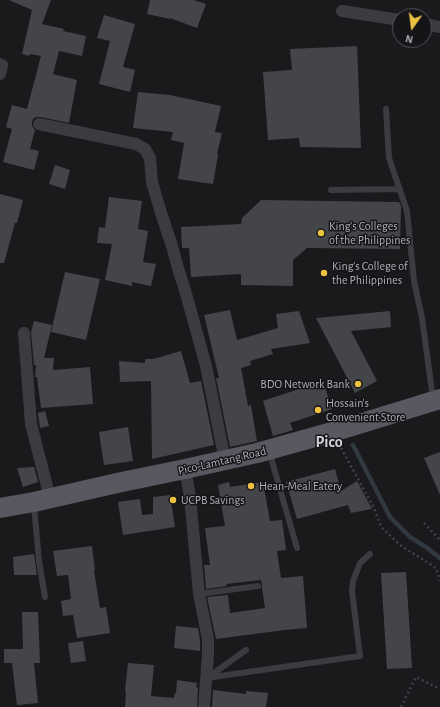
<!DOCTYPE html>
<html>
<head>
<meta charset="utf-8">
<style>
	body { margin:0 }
	#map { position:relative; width:440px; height:707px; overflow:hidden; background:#1a1a1c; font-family:"Alegreya Sans",sans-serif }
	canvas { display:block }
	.north { position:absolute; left:392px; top:8px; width:40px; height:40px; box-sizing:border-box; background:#151517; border:1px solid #525359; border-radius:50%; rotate:194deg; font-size:11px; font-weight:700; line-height:16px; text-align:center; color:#adb0bb }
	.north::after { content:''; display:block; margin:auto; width:14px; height:18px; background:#edc241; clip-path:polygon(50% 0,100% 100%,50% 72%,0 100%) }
</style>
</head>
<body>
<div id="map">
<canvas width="440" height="707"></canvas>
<div class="north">N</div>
</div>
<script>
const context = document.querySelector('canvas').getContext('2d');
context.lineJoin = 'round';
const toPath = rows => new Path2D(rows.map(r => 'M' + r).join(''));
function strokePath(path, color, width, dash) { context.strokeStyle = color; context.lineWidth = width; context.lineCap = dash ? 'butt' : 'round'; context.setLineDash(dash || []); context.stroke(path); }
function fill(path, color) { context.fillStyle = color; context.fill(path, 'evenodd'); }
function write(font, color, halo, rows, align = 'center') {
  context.font = font + ' "Alegreya Sans",sans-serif'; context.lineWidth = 3; context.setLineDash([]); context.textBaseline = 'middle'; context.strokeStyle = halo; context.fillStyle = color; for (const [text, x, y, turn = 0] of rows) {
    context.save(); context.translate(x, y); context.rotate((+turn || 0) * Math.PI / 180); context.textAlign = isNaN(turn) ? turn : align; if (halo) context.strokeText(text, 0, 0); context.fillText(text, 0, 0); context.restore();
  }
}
strokePath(toPath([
	[353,445,390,517,410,537,426,547,440,558]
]), '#303840', 4.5);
fill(toPath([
	[9,0,51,0,42,24,64,29,63,31,86,36,82,56,59,51,53,74,77,80,69,123,41,117,36,117,33,119,32,122,32,126,35,130,30,149,39,151,34,170,3,162,12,129,6,127,12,105,27,109,41,56,30,54,29,56,22,54,32,10],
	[150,0,194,0,206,4,197,28,170,18,170,19,147,14],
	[104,15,135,24,123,67,135,70,130,92,99,84,110,41,97,38],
	[357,46,361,148,300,147,299,138,268,140,263,72,292,70,290,49],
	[138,92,170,95,221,106,215,132,222,133,217,154,218,155,213,184,178,179,184,143,171,140,173,132,133,128],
	[55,165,70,170,65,189,49,184],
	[0,194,23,200,17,223,15,223,4,263,0,263],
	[109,197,142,201,138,229,148,231,143,262,156,264,151,286,132,282,132,286,105,280,112,244,97,243,99,227,105,228],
	[261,200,399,202,401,206,400,249,307,248,293,260,293,286,241,285,241,274,191,277,189,248,182,248,181,227,241,224,242,218],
	[65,272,100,279,86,340,51,332],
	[230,310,237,340,278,328,276,314,299,311,310,343,271,349,273,354,250,361,251,365,241,368,248,406,251,405,257,441,230,447,216,378,219,378,204,315],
	[390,311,391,327,351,331,377,381,355,393,316,318],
	[34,321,52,325,44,358,54,358,53,370,90,367,93,404,41,408,37,377,35,377,36,365,34,365,31,332],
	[181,351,190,383,201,381,214,445,152,459,151,381,120,382,119,361,145,363,145,359,153,359],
	[323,381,332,409,290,423,293,430,273,436,263,401],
	[45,411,49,426,40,428,38,413],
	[128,427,133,461,104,465,99,432],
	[440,452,440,495,424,458],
	[34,467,38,482,23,487,17,468],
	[335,469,341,491,357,481,372,509,351,513,348,505,297,519,286,482],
	[229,482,230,487,263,482,270,521,282,520,286,550,277,551,281,578,303,576,307,628,285,630,216,639,207,597,228,595,230,613,265,608,262,588,262,585,261,580,226,584,227,586,206,589,204,565,210,565,205,528,225,526,218,485],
	[170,495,175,527,123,535,118,502,140,499,142,515,153,514,153,497],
	[92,546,95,571,94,571,100,608,106,607,110,633,77,638,73,615,63,616,61,601,71,599,68,575,57,576,53,551],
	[34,554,37,575,14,575,13,557],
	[406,572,412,668,387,669,381,573],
	[22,612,38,612,40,663,34,663,38,703,17,705,12,663,4,663,4,649,23,649],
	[176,626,198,628,200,640,200,651,174,648],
	[83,641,86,661,71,663,68,643],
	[128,663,154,665,151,696,174,698,175,693,176,693,177,680,197,683,196,687,198,688,197,707,125,707,126,692,125,691],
	[213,690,246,694,246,691,268,693,266,707,212,707]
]), '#444549');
strokePath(toPath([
	[341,448,374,508,381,527,400,545,436,568,440,581],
	[424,523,440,540],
	[401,707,416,677,440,689]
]), '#414248', 2.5, [2, 3]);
strokePath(toPath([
	[386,109,389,158,407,211,414,281,422,318,433,399],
	[331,190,400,189],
	[269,451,297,548],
	[34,506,39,561,45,597],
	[199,594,258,586],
	[206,678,360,656,352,591,353,581,360,563,370,554],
	[207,678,246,650]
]), '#3b3c41', 6);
strokePath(toPath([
	[342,11,400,20],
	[424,24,440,27],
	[0,64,2,65,0,74],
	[39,124,136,144,145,149,150,158,152,182,161,213,172,246,178,268,185,290,206,366,225,461],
	[24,333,31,424,50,498],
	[185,469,190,497,199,594,208,639,208,655,204,707]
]), '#3b3c41', 12);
strokePath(toPath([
	[0,508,34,502,117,483,185,469,257,453,336,431,440,399]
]), '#575860', 20);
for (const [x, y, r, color] of [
	[321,233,4,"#edc241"],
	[324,273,4,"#edc241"],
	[358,384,4,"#edc241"],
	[318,410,4,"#edc241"],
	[251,486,4,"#edc241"],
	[173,500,4,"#edc241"]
]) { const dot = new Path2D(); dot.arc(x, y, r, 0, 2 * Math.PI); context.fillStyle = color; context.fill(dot); strokePath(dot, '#151517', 1.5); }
write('12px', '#adb0bb', '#151517', [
	["King's Colleges",329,226],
	["of the Philippines",329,240],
	["King's College of",332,266],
	["the Philippines",332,280],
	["BDO Network Bank",350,384,"right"],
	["Hossain's",326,403],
	["Convenient Store",326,417],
	["Hean-Meal Eatery",259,486],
	["UCPB Savings",181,500]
], 'left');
write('12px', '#adb0bb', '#151517', [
	["Pico-Lamtang Road",222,461,-13]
]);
write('bold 16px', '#ced0d7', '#151517', [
	["Pico",329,442]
]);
</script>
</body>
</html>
